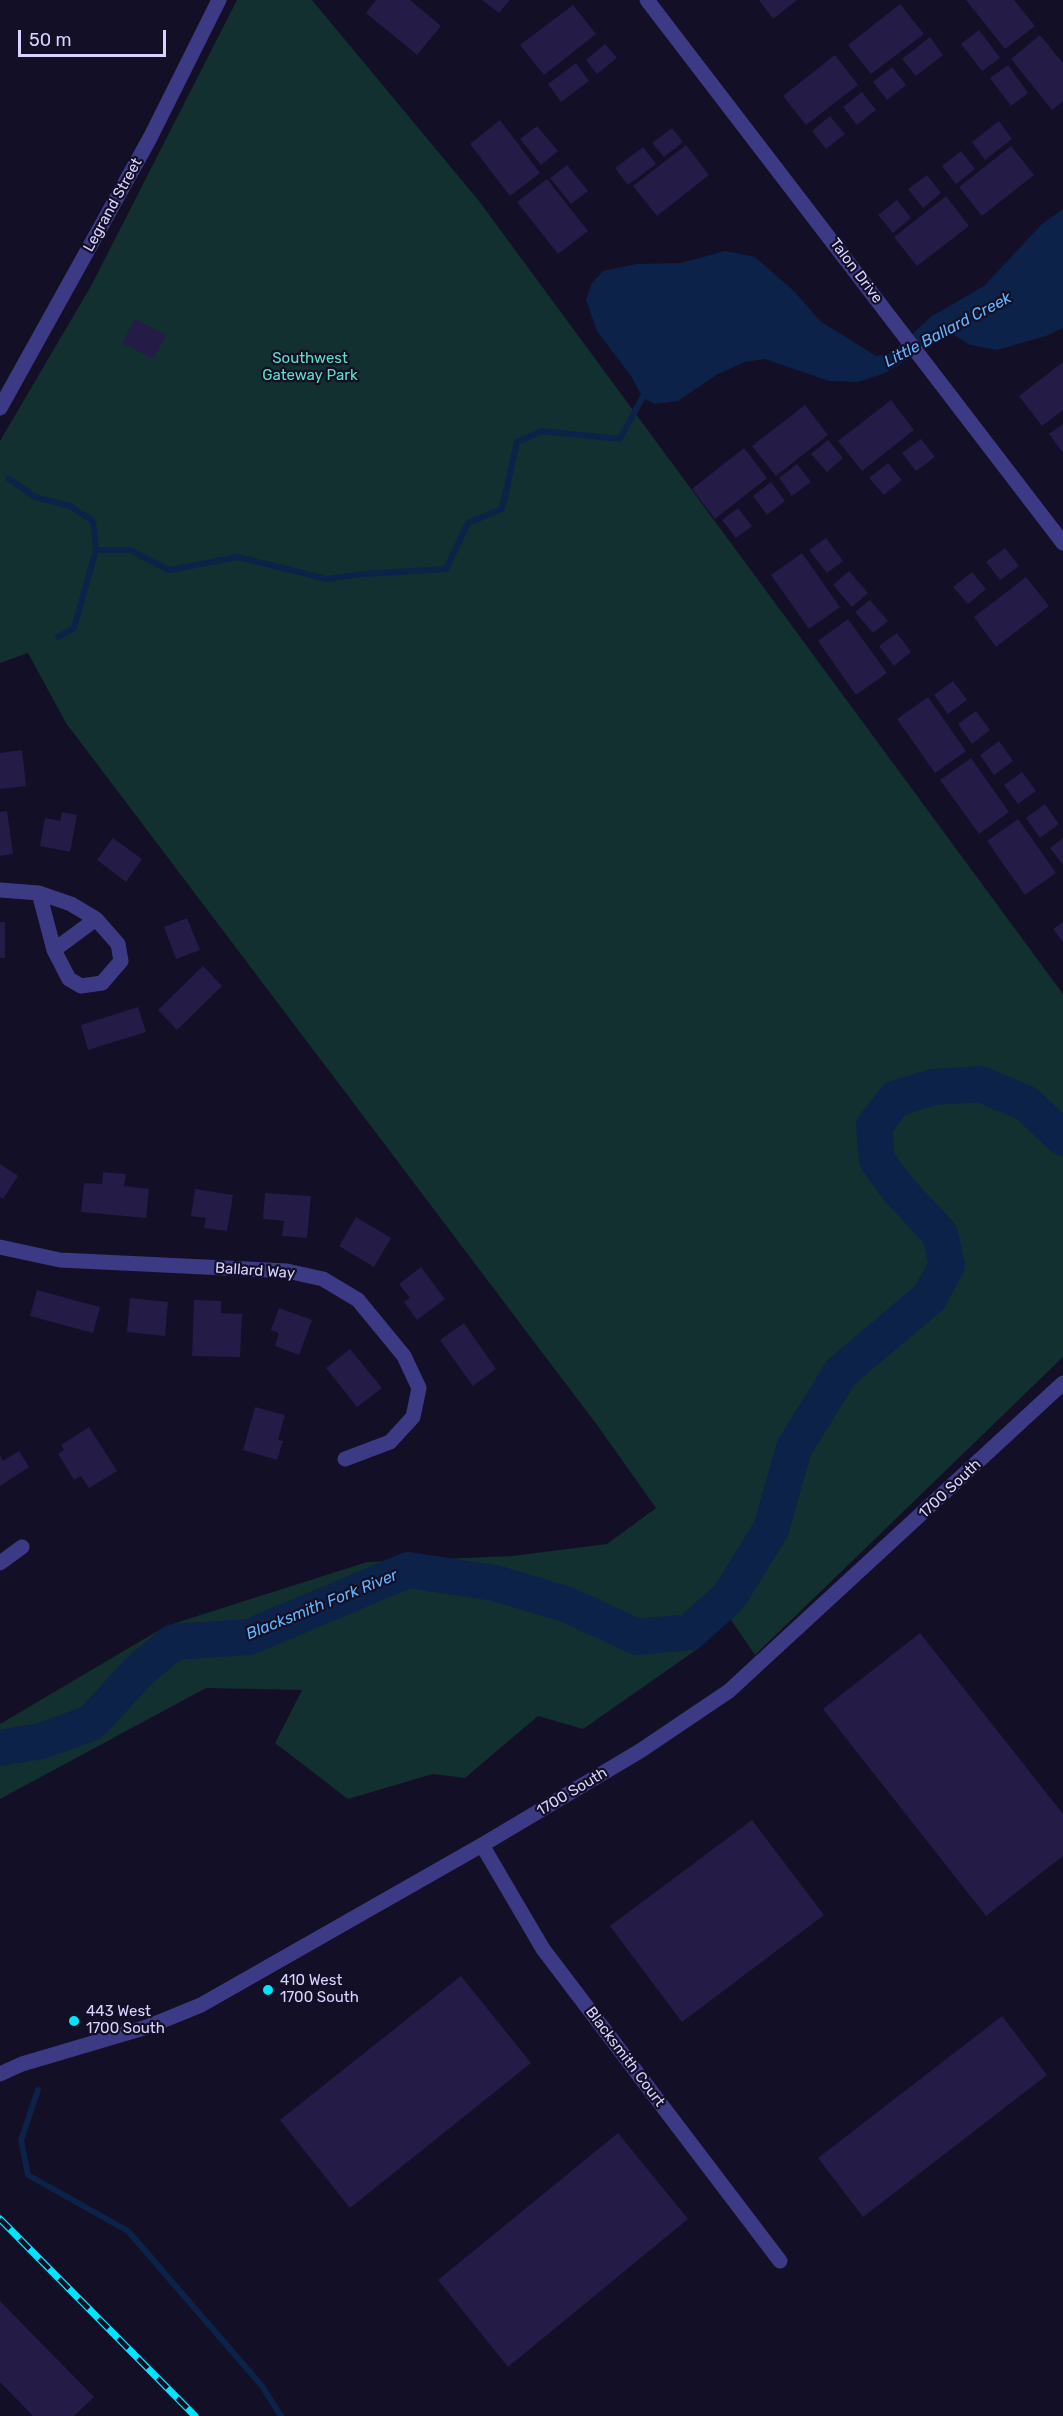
<!DOCTYPE html>
<html>
<head>
<meta charset="utf-8">
<style>
	body { margin:0 }
	#map { position:relative; width:1063px; height:2416px; overflow:hidden; background:#130f26; font-family:Rubik,sans-serif }
	canvas { display:block }
	.scale { position:absolute; left:18px; top:30px; width:148px; height:27px; box-sizing:border-box; border:3px solid #d9d4ff; border-top:0; padding-left:8px; font-size:18px; line-height:21px; white-space:nowrap; color:#d9d4ff; -webkit-text-stroke:4px #130f26; paint-order:stroke }
</style>
</head>
<body>
<div id="map">
<canvas width="1063" height="2416"></canvas>
<div class="scale">50 m</div>
</div>
<script>
const context = document.querySelector('canvas').getContext('2d');
context.lineJoin = 'round';
function fill(path, color) { context.fillStyle = color; context.fill(path, 'evenodd'); }
const toPath = rows => new Path2D(rows.map(r => 'M' + r).join(''));
function strokePath(path, color, width, dash) { context.strokeStyle = color; context.lineWidth = width; context.lineCap = dash ? 'butt' : 'round'; context.setLineDash(dash || []); context.stroke(path); }
function write(font, color, halo, rows, align = 'center') {
  context.font = font + ' Rubik,sans-serif'; context.lineWidth = 4.5; context.setLineDash([]); context.textBaseline = 'middle'; context.strokeStyle = halo; context.fillStyle = color; for (const [text, x, y, turn = 0] of rows) {
    context.save(); context.translate(x, y); context.rotate((+turn || 0) * Math.PI / 180); context.textAlign = isNaN(turn) ? turn : align; if (halo) context.strokeText(text, 0, 0); context.fillText(text, 0, 0); context.restore();
  }
}
fill(toPath([
	[237,0,312,0,479,201,1063,994,1063,1357,755,1655,716,1598,699,1648,583,1729,538,1716,465,1778,433,1774,348,1799,275,1743,302,1690,206,1688,0,1799,0,1724,166,1626,367,1562,512,1556,607,1544,656,1508,597,1425,66,723,28,653,0,663,0,441,91,286]
]), '#12302f');
fill(toPath([
	[1063,209,1063,328,1046,336,997,350,970,345,954,335,948,335,885,373,858,382,829,381,765,359,745,362,718,374,678,401,655,404,643,398,631,376,597,331,586,300,592,283,603,271,636,264,681,263,725,251,755,257,795,292,820,321,876,356,891,353,932,316,984,286,1042,224]
]), '#0c2248');
strokePath(toPath([
	[9,479,35,497,70,506,93,521,96,550,130,550,169,570,238,557,327,579,363,574,446,569,468,523,502,509,517,442,542,431,620,439,646,391],
	[58,637,74,628,96,550],
	[38,2090,21,2140,28,2175,128,2231,262,2386,281,2416]
]), '#0c2248', 6);
strokePath(toPath([
	[0,1748,41,1741,91,1723,141,1669,174,1642,249,1637,408,1570,495,1583,568,1605,637,1637,690,1632,729,1597,771,1529,794,1448,841,1372,929,1298,947,1265,940,1234,898,1189,877,1160,874,1126,895,1099,933,1087,981,1084,1027,1104,1063,1138]
]), '#0c2248', 36);
fill(toPath([
	[376,0,410,0,441,26,417,55,366,13],
	[482,0,510,0,499,13],
	[759,0,797,0,773,19],
	[966,0,1014,0,1035,26,1005,49],
	[900,4,924,34,871,74,848,45],
	[573,5,596,34,544,75,520,45],
	[979,30,1000,58,982,71,961,44],
	[1040,35,1063,63,1063,101,1052,110,1011,59],
	[930,37,943,55,916,76,902,59],
	[605,44,617,58,597,74,586,60],
	[835,55,858,85,806,125,783,96],
	[576,63,589,81,561,102,548,84],
	[1008,65,1028,93,1011,106,990,78],
	[892,67,906,85,887,100,873,82],
	[862,92,876,110,857,125,843,107],
	[830,116,845,134,826,149,812,131],
	[500,120,540,173,510,196,470,144],
	[999,121,1012,139,985,160,972,142],
	[537,126,558,151,541,165,520,139],
	[672,128,683,142,664,157,652,143],
	[686,145,709,175,657,216,633,186],
	[1011,146,1034,175,982,216,959,187],
	[643,147,656,164,628,185,615,168],
	[961,151,975,169,956,184,942,166],
	[567,165,588,191,571,204,550,178],
	[927,175,941,193,923,208,908,189],
	[547,179,588,231,558,254,517,202],
	[946,196,969,226,917,266,894,237],
	[897,200,911,218,893,233,878,215],
	[135,319,166,335,153,359,122,343],
	[1063,362,1063,410,1042,426,1019,396],
	[891,400,914,430,862,471,838,441],
	[805,405,828,435,776,476,752,446],
	[1063,424,1063,453,1049,434],
	[921,439,935,457,916,471,902,453],
	[828,440,843,458,827,472,811,454],
	[744,448,767,478,715,519,692,489],
	[888,463,902,480,884,495,869,478],
	[797,464,811,482,792,496,779,478],
	[771,482,785,501,767,515,753,496],
	[738,508,752,526,736,538,722,520],
	[826,538,843,561,827,573,809,550],
	[1005,548,1019,566,1000,580,986,562],
	[802,553,840,607,809,629,771,575],
	[849,571,868,593,852,607,833,585],
	[972,572,986,589,968,604,953,587],
	[1026,577,1049,606,996,647,974,617],
	[870,600,888,621,873,633,855,612],
	[848,619,887,673,856,695,818,641],
	[897,633,911,652,894,666,879,646],
	[953,681,967,700,948,714,934,695],
	[928,697,966,751,935,773,897,719],
	[976,711,990,730,972,744,958,724],
	[999,741,1013,761,994,775,980,755],
	[22,750,26,786,0,789,0,753],
	[971,758,1009,812,979,834,940,780],
	[1022,772,1036,791,1018,804,1004,785],
	[1045,804,1059,824,1040,838,1026,818],
	[7,811,13,854,0,856,0,812],
	[62,812,77,815,70,852,40,846,45,818,60,821],
	[1018,819,1056,873,1025,895,987,841],
	[113,838,142,859,126,882,97,860],
	[1063,838,1063,865,1050,848],
	[187,918,200,950,176,959,164,927],
	[0,922,5,922,5,958,0,958],
	[1063,922,1063,942,1053,929],
	[203,966,222,986,177,1030,158,1010],
	[138,1007,146,1032,88,1050,81,1025],
	[0,1164,18,1176,3,1199,0,1197],
	[103,1172,126,1174,124,1186,149,1189,146,1218,81,1212,84,1183,102,1184],
	[195,1189,233,1195,227,1231,204,1228,206,1218,191,1216],
	[265,1193,311,1196,307,1238,282,1236,284,1221,263,1219],
	[356,1217,391,1238,374,1267,339,1246],
	[421,1267,445,1299,417,1320,404,1302,410,1298,399,1284],
	[37,1290,100,1307,93,1333,30,1316],
	[130,1298,168,1302,165,1336,127,1332],
	[194,1300,221,1301,221,1313,242,1314,240,1357,192,1356],
	[279,1308,312,1320,299,1355,275,1346,279,1333,271,1330],
	[464,1323,496,1369,473,1386,440,1340],
	[350,1349,382,1388,357,1407,326,1368],
	[255,1407,285,1415,278,1440,283,1441,277,1460,243,1450],
	[89,1427,117,1471,89,1488,81,1476,74,1480,58,1454,64,1450,61,1445],
	[19,1451,29,1467,0,1486,0,1455,3,1461],
	[920,1633,1063,1814,1063,1856,986,1916,823,1709],
	[752,1820,824,1915,682,2022,610,1926],
	[461,1976,531,2063,350,2208,280,2120],
	[1002,2016,1047,2075,863,2217,818,2158],
	[618,2133,688,2219,508,2367,438,2280],
	[0,2301,94,2397,74,2416,33,2416,0,2382]
]), '#241b47');
strokePath(toPath([
	[647,0,1063,543],
	[0,408,150,138,219,0],
	[0,890,39,893,71,904,96,919,118,944,121,961,102,983,81,986,69,979,54,950,39,893],
	[54,950,96,919],
	[0,1247,60,1260,287,1271,323,1279,358,1300,404,1356,419,1388,413,1417,390,1442,345,1459],
	[0,1563,22,1547],
	[482,1845,543,1949,780,2261],
	[0,2074,22,2064,147,2027,201,2005,482,1845,640,1751,729,1691,1063,1383]
]), '#3d3a85', 15);
const rail = toPath([
	[0,2219,195,2416]
]);
strokePath(rail, '#00e5ff', 7);
strokePath(rail, '#130f26', 4.5, [14]);
for (const [x, y, r, color] of [
	[268,1990,6,"#00e5ff"],
	[74,2021,6,"#00e5ff"]
]) { const dot = new Path2D(); dot.arc(x, y, r, 0, 2 * Math.PI); context.fillStyle = color; context.fill(dot); strokePath(dot, '#130f26', 2); }
write('15px', '#d9d4ff', '#130f26', [
	["Legrand Street",113,205,-61],
	["Talon Drive",856,271,53],
	["Ballard Way",255,1271,4],
	["1700 South",950,1489,-43],
	["1700 South",572,1792,-31],
	["Blacksmith Court",625,2057,53]
]);
write('15px', '#5fe0c0', '#130f26', [
	["Southwest",310,359],
	["Gateway Park",310,376]
]);
write('15px', '#d9d4ff', '#130f26', [
	["410 West",280,1981],
	["1700 South",280,1998],
	["443 West",86,2012],
	["1700 South",86,2029]
], 'left');
write('italic 16px', '#62b6ff', '#130f26', [
	["Little Ballard Creek",948,330,-28],
	["Blacksmith Fork River",322,1605,-22]
]);
</script>
</body>
</html>
